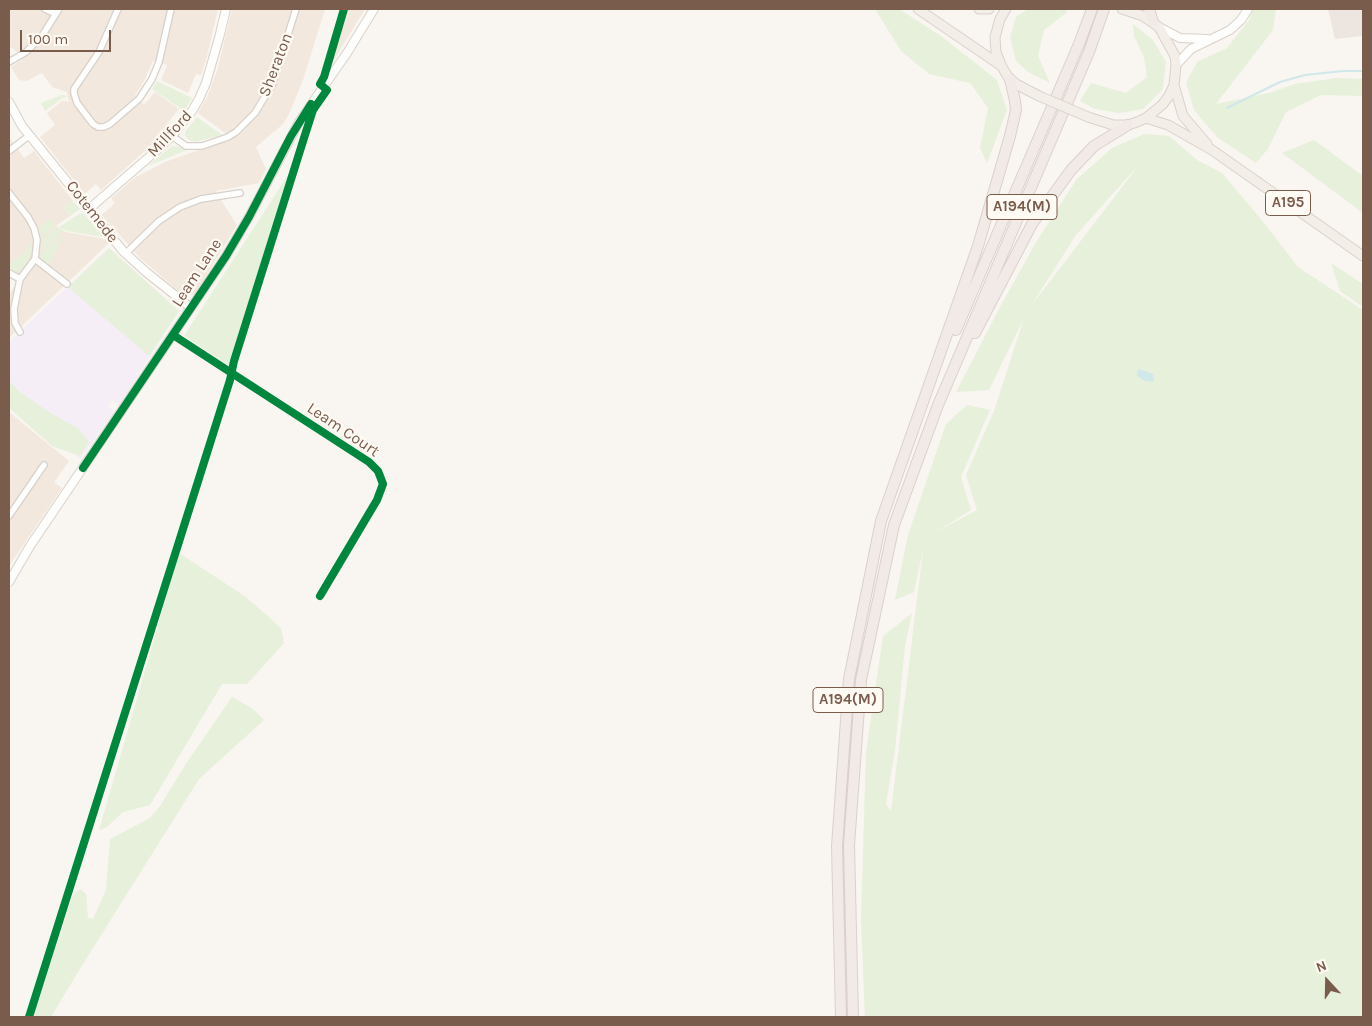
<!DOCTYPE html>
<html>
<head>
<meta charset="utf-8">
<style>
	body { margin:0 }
	#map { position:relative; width:1372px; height:1026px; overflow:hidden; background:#f9f5f0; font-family:Karla,sans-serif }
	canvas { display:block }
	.frame { position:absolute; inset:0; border:10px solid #7a5c4d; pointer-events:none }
	.north { position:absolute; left:1302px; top:956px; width:50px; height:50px; -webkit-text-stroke:4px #fffaf3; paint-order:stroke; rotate:339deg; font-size:14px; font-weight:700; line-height:20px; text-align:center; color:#7a5c4d }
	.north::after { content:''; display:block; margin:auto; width:18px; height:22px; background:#7a5c4d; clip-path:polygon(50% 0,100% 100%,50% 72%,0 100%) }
	.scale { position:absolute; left:20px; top:30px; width:91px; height:22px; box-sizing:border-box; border:2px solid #7a5c4d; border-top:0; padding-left:6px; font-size:15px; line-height:18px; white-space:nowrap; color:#7a5c4d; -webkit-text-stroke:4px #fffaf3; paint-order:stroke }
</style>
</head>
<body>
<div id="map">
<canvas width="1372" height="1026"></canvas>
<div class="frame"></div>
<div class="north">N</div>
<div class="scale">100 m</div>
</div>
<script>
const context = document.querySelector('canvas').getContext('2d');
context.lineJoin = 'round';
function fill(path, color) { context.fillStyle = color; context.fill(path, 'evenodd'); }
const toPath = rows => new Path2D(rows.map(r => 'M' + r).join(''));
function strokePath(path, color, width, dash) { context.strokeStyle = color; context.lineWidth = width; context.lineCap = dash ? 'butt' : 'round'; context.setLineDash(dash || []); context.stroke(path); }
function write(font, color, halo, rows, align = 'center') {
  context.font = font + ' Karla,sans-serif'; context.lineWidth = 4.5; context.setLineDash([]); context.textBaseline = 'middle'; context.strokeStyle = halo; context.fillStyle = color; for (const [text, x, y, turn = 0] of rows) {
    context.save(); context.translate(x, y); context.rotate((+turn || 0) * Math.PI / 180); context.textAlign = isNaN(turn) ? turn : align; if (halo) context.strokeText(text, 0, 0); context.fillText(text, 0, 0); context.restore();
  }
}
fill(toPath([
	[9,9,218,9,206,60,201,75,196,74,188,93,161,80,167,65,153,61,144,81,135,95,144,105,155,92,179,109,165,126,168,130,101,190,96,184,85,194,40,137,55,125,47,113,62,101,69,102,67,92,52,87,42,73,27,81,19,80,11,67,23,59,15,50,9,46],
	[232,9,325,9,303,80,289,114,283,124,256,147,266,169,259,183,215,191,237,225,194,295,183,295,140,258,102,215,115,203,111,198,136,177,165,162,230,139,225,133,198,113,207,97,218,68],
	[348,9,365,9,331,65,344,23],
	[9,137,24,158,34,151,73,201,64,208,70,216,56,226,66,232,105,239,109,243,9,338,9,295,16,283,9,275],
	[9,412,69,461,54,482,62,488,9,566]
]), '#f2e8de');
fill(toPath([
	[1328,9,1363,9,1363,36,1335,39]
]), '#ede5e0');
fill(toPath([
	[109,248,179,311,119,405,112,400,108,406,115,411,80,459,9,400,9,342]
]), '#f6eef6');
fill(toPath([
	[875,9,899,9,941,36,997,80,1007,110,987,163,980,148,988,108,970,83,929,74,901,51],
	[1028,9,1067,9,1066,13,1044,30,1038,56,1050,83,1028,72,1016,61,1010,37,1016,17],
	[1253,9,1276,9,1273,30,1216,104,1269,93,1295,84,1336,78,1363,79,1363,96,1321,95,1286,112,1268,149,1256,163,1218,138,1194,110,1186,83,1197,62,1227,48,1249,20],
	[1133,24,1153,40,1166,62,1163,89,1143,109,1119,113,1095,109,1080,101,1091,83,1126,93,1147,77,1144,57,1134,36],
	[157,81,192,98,184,111,152,89],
	[62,95,68,96,61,99,45,111,41,103],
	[197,117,222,135,195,142,189,140,185,136,185,132],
	[1144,134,1169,136,1197,160,1222,173,1261,219,1298,267,1363,310,1363,1017,865,1017,861,919,866,752,883,636,912,613,905,646,895,750,886,804,891,811,923,550,914,592,895,600,908,535,946,424,967,405,990,410,961,477,971,510,936,532,977,510,966,475,994,411,1024,318,989,390,956,392,1000,307,1035,244,1076,180,1112,148],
	[1135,169,1135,170,1031,306,1076,235],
	[1314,140,1363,176,1363,213,1282,153],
	[172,146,181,147,187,150,148,166],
	[288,175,230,366,184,336],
	[73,201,80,209,70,216,64,208],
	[79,214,84,214,103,237,67,231,59,227],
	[50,219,55,226,42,236,39,227],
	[56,228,63,231,42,250,43,238],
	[64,234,49,265,41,260,41,253],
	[32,239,32,251,27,262,21,270,16,272,9,269,9,264,26,252],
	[109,248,179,311,149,356,68,287],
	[1331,263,1363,284,1363,307,1340,291],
	[9,381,20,392,49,412,79,429,89,442,80,456,52,446,9,408],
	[179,553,246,597,281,628,284,643,247,684,222,684,150,805,123,812,107,827,99,830],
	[232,697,253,709,264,720,199,779,78,972,51,1017,33,1017,73,895,80,889,86,894,88,918,93,919,106,890,110,839,150,818,160,806,187,762]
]), '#e7f0db');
fill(toPath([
	[1139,369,1153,374,1154,382,1145,381,1137,376,1137,372]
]), '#d0e8ea');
strokePath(toPath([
	[1227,108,1280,82,1305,75,1343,71,1363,71]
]), '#d0e8ea', 2);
const street = toPath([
	[45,9,56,14],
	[118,9,99,52,74,89,74,93,77,103,93,124,98,127,104,127,110,124,139,99,152,79,159,62,171,9],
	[9,62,26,52,42,36,59,9],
	[172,136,186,146,202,146,228,137,236,132,255,113,272,85,296,9],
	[9,151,30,135],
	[9,193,28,217,34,228,37,240,35,259,20,279,14,309,15,323,20,332],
	[126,253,159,221,180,207,201,199,240,193],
	[35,259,67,284],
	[9,273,20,279],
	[173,335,369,462,378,471,383,484,377,500,320,596],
	[9,516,44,465]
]);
const secondary = toPath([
	[1159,27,1180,38,1207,39],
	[1176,65,1191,49,1230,30,1241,20,1248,9],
	[9,102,22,126,123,251,146,272,191,308],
	[89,209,156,151,172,136,192,111,199,99,206,83,219,38,226,9],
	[9,582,30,546,226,256,249,217,299,122,347,53,374,9]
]);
const primary = toPath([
	[918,9,1000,65],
	[979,9,989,9],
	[1006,9,1000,19,995,37,996,52,1001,65,1008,77,1016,84,1039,96],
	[1174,85,1183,116,1207,144],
	[1088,117,1113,125,1128,125,1137,122,1146,118,1162,105,1169,96,1174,85,1176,65,1175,56,1159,27,1143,16,1122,9],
	[1146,118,1168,125,1212,150,1363,256]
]);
const highway = toPath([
	[1149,9,1153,22],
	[956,330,1079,44,1092,9],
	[975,333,1032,224,1071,170,1094,146,1128,125],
	[841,1017,837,846,849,679,881,521,978,246,1010,136,1016,110,1015,101,1010,79],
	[853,1017,849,845,861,680,894,525,938,405,1089,52,1104,9]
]);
strokePath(street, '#d7d1cb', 8);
strokePath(secondary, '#d9d2cb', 10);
strokePath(primary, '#dad1cc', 11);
strokePath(highway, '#dad1cc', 12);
strokePath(street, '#fefefd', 5.5);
strokePath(secondary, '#fefefd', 8);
strokePath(primary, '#f3eee8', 9);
strokePath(highway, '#f2eae7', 10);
const primaryBridge = toPath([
	[1039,96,1088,117]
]);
strokePath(primaryBridge, '#dad1cc', 11, []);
strokePath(primaryBridge, '#f3eee8', 9);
strokePath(toPath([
	[173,335,369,462,378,471,383,484,377,500,320,596],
	[83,468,226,256,249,217,291,136,311,104],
	[29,1017,230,380,234,361,304,138,313,110,327,90,320,84,324,77,344,9]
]), '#00873e', 8);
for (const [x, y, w] of [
	[1288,203,45],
	[1022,207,70],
	[848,700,70]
]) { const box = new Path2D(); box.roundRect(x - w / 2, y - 12.5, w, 25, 4); context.fillStyle = '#fffaf3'; context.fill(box); strokePath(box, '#7a5c4d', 1); }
write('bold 15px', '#7a5c4d', null, [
	["A195",1288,203],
	["A194(M)",1022,207],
	["A194(M)",848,700]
]);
write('16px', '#7a5c4d', '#fffaf3', [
	["Sheraton",276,65,-69],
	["Millford",170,134,-47],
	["Cotemede",92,212,52],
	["Leam Lane",197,273,-57],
	["Leam Court",343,430,34]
]);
</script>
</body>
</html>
